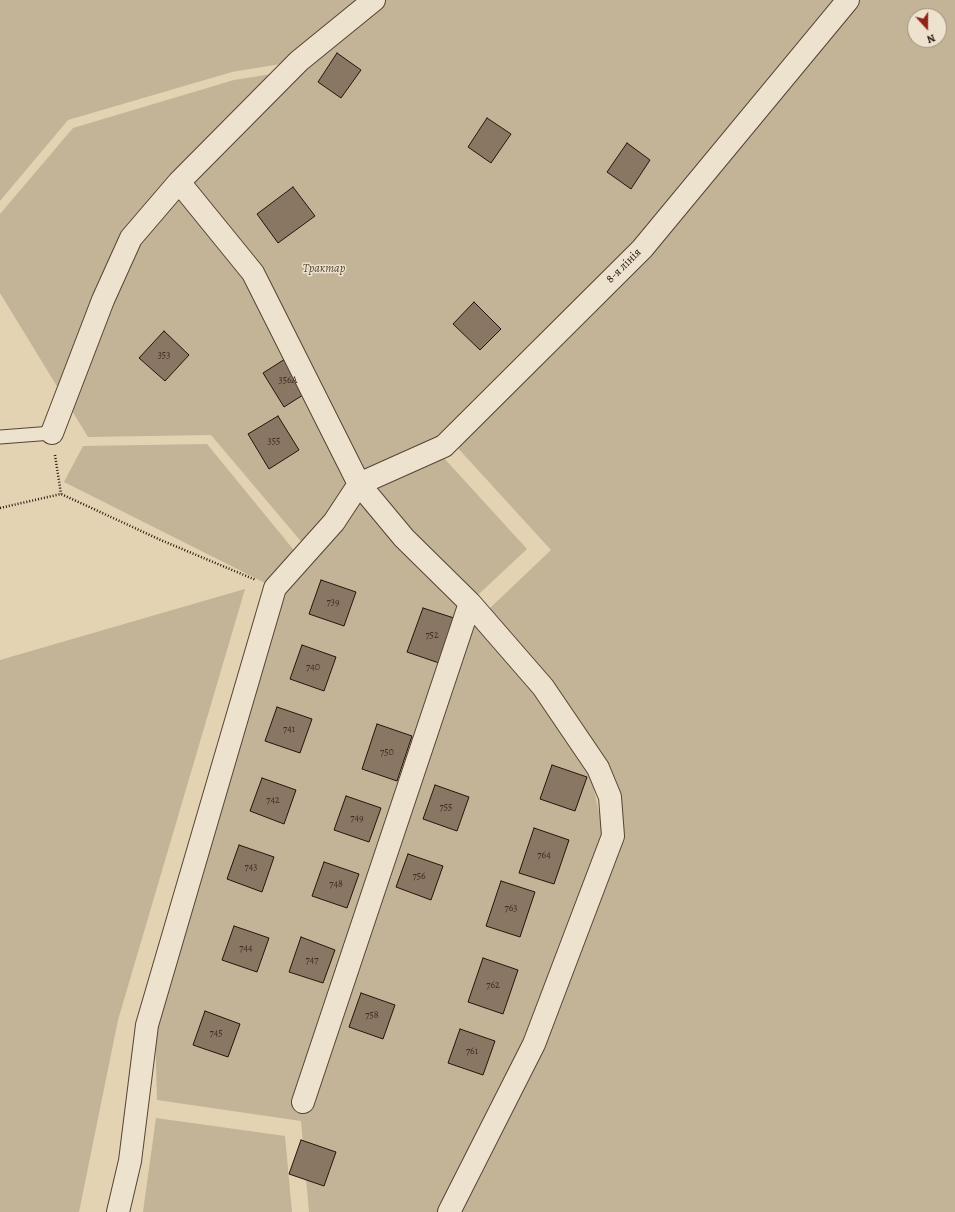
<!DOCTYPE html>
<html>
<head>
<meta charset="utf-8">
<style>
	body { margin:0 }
	#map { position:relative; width:955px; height:1212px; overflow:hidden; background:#e3d3b3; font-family:Alegreya,serif }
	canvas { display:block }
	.north { position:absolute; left:907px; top:8px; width:40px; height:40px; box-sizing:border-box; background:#ede2ce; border:1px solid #9e9080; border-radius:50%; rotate:159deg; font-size:11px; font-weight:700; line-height:16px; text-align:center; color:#27140c }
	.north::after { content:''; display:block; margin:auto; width:14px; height:18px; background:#8f2418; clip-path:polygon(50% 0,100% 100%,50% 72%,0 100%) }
</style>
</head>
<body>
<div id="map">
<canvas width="955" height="1212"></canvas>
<div class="north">N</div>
</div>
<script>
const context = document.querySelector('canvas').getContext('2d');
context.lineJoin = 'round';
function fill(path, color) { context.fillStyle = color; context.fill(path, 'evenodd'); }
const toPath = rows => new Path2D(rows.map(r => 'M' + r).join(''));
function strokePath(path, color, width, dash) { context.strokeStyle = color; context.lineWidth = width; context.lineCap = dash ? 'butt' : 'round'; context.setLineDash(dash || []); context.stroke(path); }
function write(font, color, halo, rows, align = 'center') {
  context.font = font + ' Alegreya,serif'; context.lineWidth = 3; context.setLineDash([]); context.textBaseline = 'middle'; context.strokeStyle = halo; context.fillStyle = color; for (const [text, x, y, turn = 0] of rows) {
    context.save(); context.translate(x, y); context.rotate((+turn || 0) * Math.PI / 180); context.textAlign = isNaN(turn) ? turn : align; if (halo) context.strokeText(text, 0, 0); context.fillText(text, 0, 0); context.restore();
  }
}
fill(toPath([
	[0,0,837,0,635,243,432,445,527,549,465,607,536,692,590,771,604,836,527,1041,439,1212,309,1212,301,1121,157,1100,155,1026,283,591,310,552,211,435,88,437,0,293,0,214,73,128,234,80,303,69,299,61,232,72,68,120,0,201],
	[859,0,955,0,955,1212,459,1212,622,837,606,764,489,609,551,550,456,446,648,254],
	[915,16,939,16,939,40,915,40],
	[207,444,302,560,275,588,64,482,83,446],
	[245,589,118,1020,79,1212,0,1212,0,660],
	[156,1118,285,1136,292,1212,143,1212]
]), '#c3b397');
const building = toPath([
	[337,53,361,70,341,98,318,82,337,53],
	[487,118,511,134,491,163,468,147,487,118],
	[627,143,650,160,631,189,607,172,627,143],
	[293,187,315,216,278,243,257,214,293,187],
	[474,302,501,329,480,350,453,324,474,302],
	[164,331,189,355,165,381,139,358,164,331],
	[293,354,314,388,284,407,263,373,293,354],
	[278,416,299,450,269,469,248,434,278,416],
	[321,580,356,592,344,626,309,614,321,580],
	[423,608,457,619,442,664,407,652,423,608],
	[302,645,336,657,324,691,290,679,302,645],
	[277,707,312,719,300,753,265,741,277,707],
	[377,724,412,736,397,781,362,769,377,724],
	[552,765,587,777,575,811,540,799,552,765],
	[262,778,296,790,284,824,250,811,262,778],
	[435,785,469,797,457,831,423,819,435,785],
	[346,796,381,808,369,842,334,830,346,796],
	[534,828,569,840,554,884,519,873,534,828],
	[239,845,274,857,262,892,227,879,239,845],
	[408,854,443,866,431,900,396,887,408,854],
	[324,862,359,874,347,908,312,896,324,862],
	[501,881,535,892,520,937,486,926,501,881],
	[234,926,269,938,257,972,222,960,234,926],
	[301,937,335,950,323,983,289,972,301,937],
	[483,958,518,970,503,1014,468,1002,483,958],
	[361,993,395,1005,383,1039,349,1027,361,993],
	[205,1011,240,1024,228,1057,193,1045,205,1011],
	[460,1029,495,1041,483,1075,448,1063,460,1029],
	[301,1140,336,1152,324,1186,289,1174,301,1140]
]);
fill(building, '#897763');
strokePath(building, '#27140c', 1);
const lane = toPath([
	[0,437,52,433]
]);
const street = toPath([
	[179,182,253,273,359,484,404,538,470,603,303,1102],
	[52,433,103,300,131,238,179,182,299,61,374,0],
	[359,484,444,446,642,249,848,0],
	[118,1212,130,1161,147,1025,275,588,334,522,359,484],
	[449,1212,534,1044,613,836,610,797,598,768,543,687,470,603]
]);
strokePath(lane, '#564436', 15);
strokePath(street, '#564436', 24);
strokePath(toPath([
	[55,455,61,494],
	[0,508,61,494,163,541,256,580]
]), '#27140c', 2.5, [1, 2]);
strokePath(lane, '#ede2ce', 13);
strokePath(street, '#ede2ce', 22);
write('10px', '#402d22', null, [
	["353",164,356],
	["356А",288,381],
	["355",274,442],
	["739",333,603],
	["752",432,636],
	["740",313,668],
	["741",289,730],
	["750",387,753],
	["742",273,801],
	["755",446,808],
	["749",357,819],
	["764",544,856],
	["743",251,868],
	["756",419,877],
	["748",336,885],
	["763",511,909],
	["744",246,949],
	["747",312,961],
	["762",493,986],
	["758",372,1016],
	["745",216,1034],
	["761",472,1052]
]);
write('12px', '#27140c', '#ede2ce', [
	["8-я лінія",624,266,-45]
]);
write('italic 12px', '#564436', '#ede2ce', [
	["Трактар",324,269]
]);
</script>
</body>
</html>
